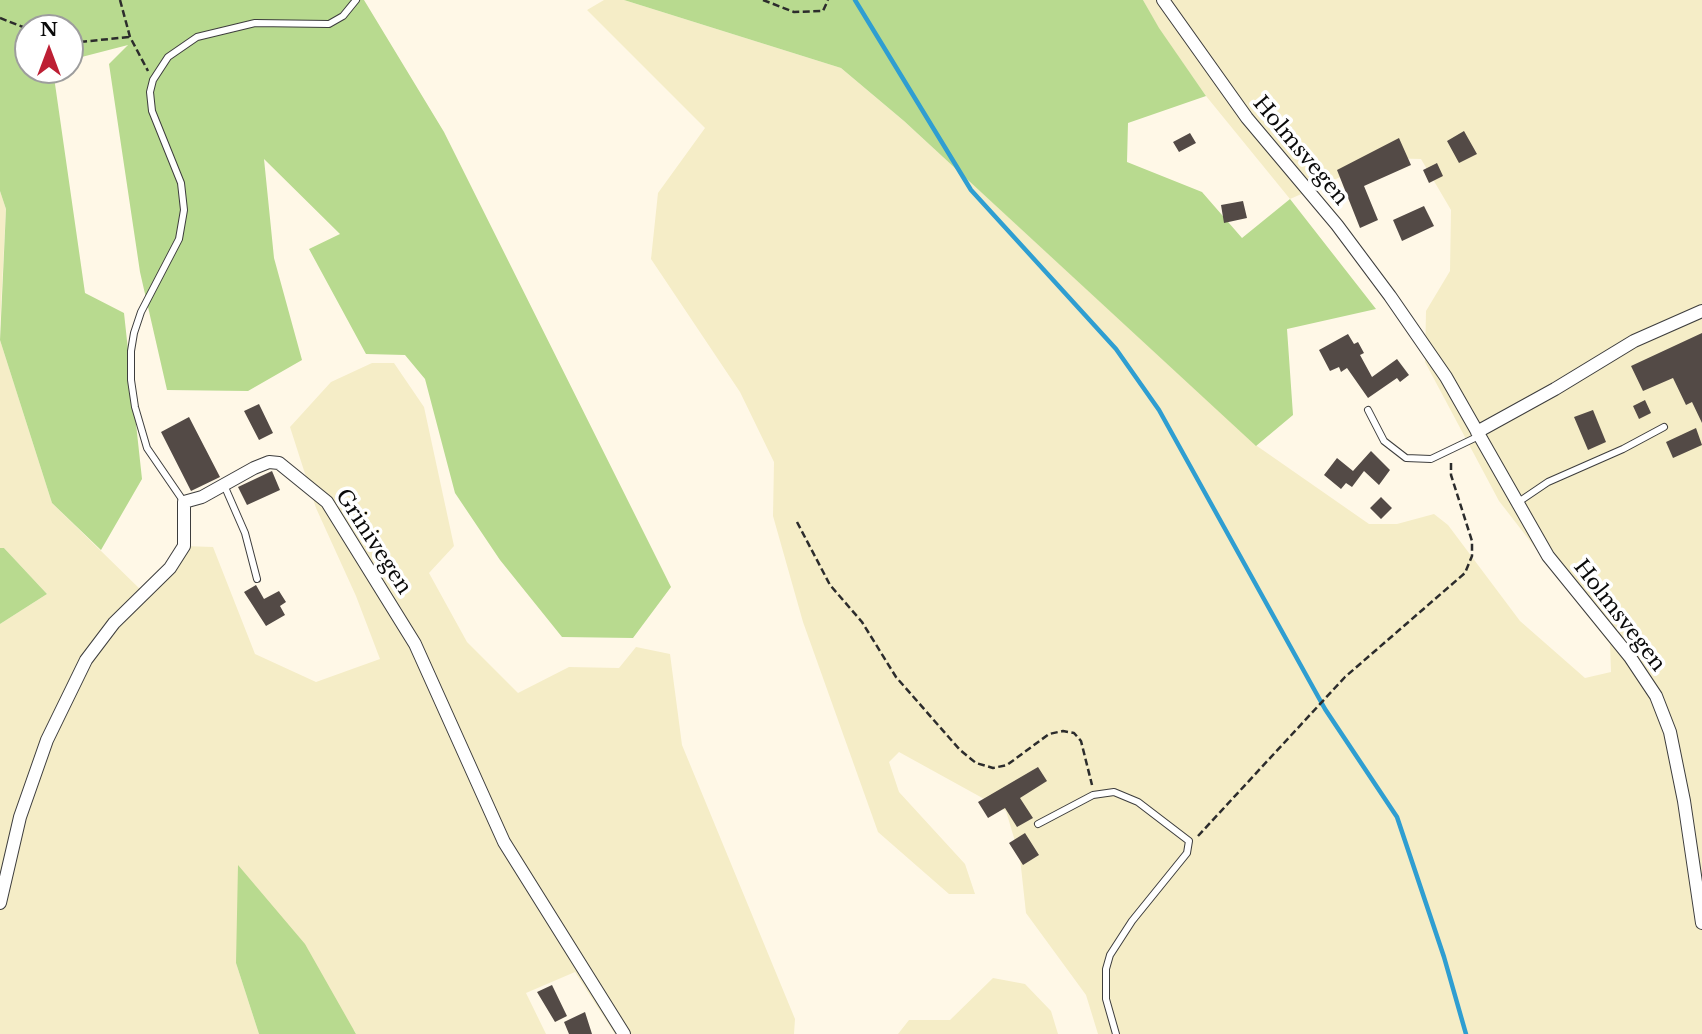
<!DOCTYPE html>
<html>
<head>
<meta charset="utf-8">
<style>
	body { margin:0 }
	#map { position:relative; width:1702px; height:1034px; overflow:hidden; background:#fff8e7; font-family:"Libre Baskerville",serif }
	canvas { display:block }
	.north { position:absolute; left:14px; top:14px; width:70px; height:70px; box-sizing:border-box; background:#fff; border:2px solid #9d9d9d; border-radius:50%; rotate:0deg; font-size:19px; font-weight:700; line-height:28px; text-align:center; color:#0a0a0a }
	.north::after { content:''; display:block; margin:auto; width:24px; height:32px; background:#bd1f34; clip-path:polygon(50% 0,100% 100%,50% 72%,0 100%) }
</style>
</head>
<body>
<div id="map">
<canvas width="1702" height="1034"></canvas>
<div class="north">N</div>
</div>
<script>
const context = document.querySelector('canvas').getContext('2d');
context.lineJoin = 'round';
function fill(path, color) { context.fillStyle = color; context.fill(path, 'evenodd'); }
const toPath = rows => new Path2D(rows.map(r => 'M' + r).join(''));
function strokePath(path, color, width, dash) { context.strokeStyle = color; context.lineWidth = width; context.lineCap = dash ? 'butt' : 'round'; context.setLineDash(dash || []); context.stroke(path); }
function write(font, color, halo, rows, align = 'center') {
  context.font = font + ' "Libre Baskerville",serif'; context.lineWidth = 7; context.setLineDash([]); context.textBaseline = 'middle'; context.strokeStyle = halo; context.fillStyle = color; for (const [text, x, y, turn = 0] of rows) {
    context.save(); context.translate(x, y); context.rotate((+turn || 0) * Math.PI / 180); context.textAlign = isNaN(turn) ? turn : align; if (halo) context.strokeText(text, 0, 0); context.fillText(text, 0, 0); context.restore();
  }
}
fill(toPath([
	[604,0,624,0,841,68,904,121,1257,446,1369,524,1397,524,1434,514,1448,525,1520,621,1585,678,1611,672,1610,644,1499,501,1425,362,1426,311,1450,271,1451,210,1421,159,1384,158,1290,199,1206,96,1158,28,1143,0,1702,0,1702,1034,1098,1034,1086,995,1026,913,1020,858,1006,811,899,752,889,762,899,792,965,864,975,894,949,894,878,832,803,622,773,516,774,462,740,392,651,259,658,193,705,128,587,10],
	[0,191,6,209,0,325],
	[0,340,52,503,144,593,184,546,213,547,255,654,316,682,380,659,356,596,316,508,290,427,331,382,372,363,394,363,424,407,454,546,429,573,467,642,518,693,569,667,619,668,636,647,670,654,682,745,795,1019,794,1034,615,1034,575,972,526,993,546,1034,356,1034,354,1030,236,963,259,1034,0,1034,0,624,47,594,4,548,0,548],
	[993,978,1025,984,1051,1011,1058,1034,898,1034,909,1020,950,1020]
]), '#f5edc7');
fill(toPath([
	[0,0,364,0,444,132,671,587,633,638,562,637,500,560,455,493,425,379,405,355,366,354,309,249,340,234,264,159,274,258,302,360,248,391,167,390,140,272,109,64,128,45,70,60,70,28,28,28,28,70,53,70,85,293,124,313,142,479,101,550,52,503,0,340,6,209,0,191],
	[624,0,1143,0,1159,28,1206,96,1128,123,1127,162,1202,192,1242,238,1290,199,1376,309,1287,329,1293,415,1256,446,904,121,841,68],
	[0,548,4,548,47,594,0,624],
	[238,865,305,944,356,1034,259,1034,236,963]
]), '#b8da8f');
strokePath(toPath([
	[855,0,971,190,1116,349,1159,410,1325,709,1397,817,1444,957,1466,1034]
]), '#2f9ed1', 4.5);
fill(toPath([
	[1464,131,1477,154,1459,163,1447,141],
	[1190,133,1196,143,1179,152,1173,142],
	[1399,138,1411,165,1364,186,1378,220,1360,228,1337,170],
	[1437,163,1443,176,1429,183,1423,170],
	[1243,201,1247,218,1224,223,1221,205],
	[1424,206,1434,226,1402,241,1393,220],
	[1702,333,1702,423,1692,402,1686,405,1673,378,1643,391,1631,366],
	[1348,334,1354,344,1358,342,1364,353,1360,355,1372,377,1397,359,1409,375,1400,382,1397,378,1368,398,1347,368,1341,372,1339,367,1330,371,1319,350],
	[1645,400,1651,413,1639,419,1633,406],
	[259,404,273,433,259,440,244,411],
	[1593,410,1606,442,1588,450,1574,417],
	[189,417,220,477,191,491,161,432],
	[1696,428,1702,445,1673,458,1666,442],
	[1371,451,1390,470,1379,485,1364,471,1352,487,1346,483,1341,489,1324,475,1337,458,1353,471],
	[272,471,280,490,247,505,238,487],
	[1381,497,1392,508,1381,519,1370,508],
	[256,585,264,599,279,591,286,602,280,606,285,615,266,626,244,592],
	[1038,767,1047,781,1020,798,1033,818,1017,827,1005,808,988,818,978,802],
	[1025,833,1039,855,1023,865,1009,843],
	[552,985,567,1016,555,1022,537,992],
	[585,1012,592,1034,569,1034,564,1022]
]), '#534a46');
const service = toPath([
	[1368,410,1384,441,1406,458,1431,459,1479,436],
	[224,485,245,533,257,579],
	[184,502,147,448,135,407,131,380,131,351,134,333,141,312,179,239,184,210,181,183,152,111,150,92,153,80,168,57,197,37,255,23,329,24,343,16,356,0],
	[1517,503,1548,482,1623,449,1664,427],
	[1038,824,1093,795,1114,792,1138,802,1189,841,1187,853,1132,921,1110,955,1106,969,1106,999,1116,1034]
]);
const minor = toPath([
	[1163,0,1247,118,1337,225,1390,296,1446,377,1548,556,1630,657,1656,696,1670,732,1684,801,1702,923],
	[1477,432,1555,389,1634,341,1702,311],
	[0,903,20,817,47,740,86,660,114,623,170,568,184,546,184,502,202,497,254,468,269,462,279,463,327,502,415,644,504,842,624,1034]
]);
strokePath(service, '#3d3d3d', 8);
strokePath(minor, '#3d3d3d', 14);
strokePath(toPath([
	[120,0,130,37,148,71],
	[763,0,794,12,823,11,828,0],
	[0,18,28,29],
	[70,39,80,42,129,37],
	[797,522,830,585,862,622,896,677,960,750,976,763,993,768,1007,765,1049,734,1063,731,1074,733,1081,741,1092,785],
	[1198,836,1345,677,1465,573,1472,556,1472,541,1451,475,1451,460]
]), '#2c2c2c', 2.5, [7, 3.5]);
strokePath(service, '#fff', 6);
strokePath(minor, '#fff', 12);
write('21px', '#0a0a0a', '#fff', [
	["Holmsvegen",1300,151,50],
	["Grinivegen",373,542,57],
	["Holmsvegen",1619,616,52]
]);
</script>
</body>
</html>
